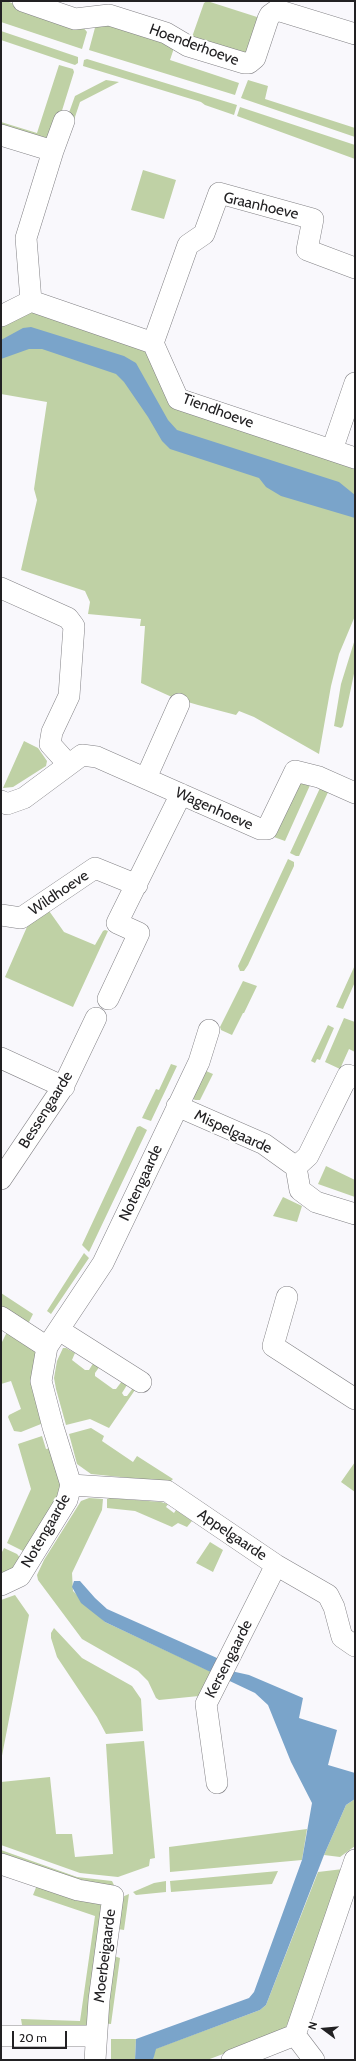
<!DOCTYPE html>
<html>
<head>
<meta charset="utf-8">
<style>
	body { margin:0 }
	#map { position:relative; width:356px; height:2061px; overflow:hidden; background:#f9f8fc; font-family:Cabin,sans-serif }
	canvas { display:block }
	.frame { position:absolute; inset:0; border:2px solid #222123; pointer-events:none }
	.north { position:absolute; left:304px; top:2009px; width:40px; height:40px; -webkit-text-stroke:3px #fff; paint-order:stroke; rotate:286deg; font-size:11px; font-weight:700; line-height:16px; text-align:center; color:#222123 }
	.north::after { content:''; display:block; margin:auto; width:14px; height:18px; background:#222123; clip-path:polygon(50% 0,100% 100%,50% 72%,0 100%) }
	.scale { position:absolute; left:12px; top:2031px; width:55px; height:18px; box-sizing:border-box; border:2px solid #222123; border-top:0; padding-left:5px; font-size:12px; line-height:14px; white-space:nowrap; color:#222123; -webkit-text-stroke:3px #fff; paint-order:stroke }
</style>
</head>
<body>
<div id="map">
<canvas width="356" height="2061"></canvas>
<div class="frame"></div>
<div class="north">N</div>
<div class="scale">20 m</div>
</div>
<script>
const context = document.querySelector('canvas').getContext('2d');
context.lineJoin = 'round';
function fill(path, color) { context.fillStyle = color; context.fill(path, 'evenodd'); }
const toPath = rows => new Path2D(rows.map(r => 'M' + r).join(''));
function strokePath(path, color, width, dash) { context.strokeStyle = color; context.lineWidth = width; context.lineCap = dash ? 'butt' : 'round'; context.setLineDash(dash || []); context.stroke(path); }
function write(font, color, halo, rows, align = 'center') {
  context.font = font + ' Cabin,sans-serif'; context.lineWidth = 4; context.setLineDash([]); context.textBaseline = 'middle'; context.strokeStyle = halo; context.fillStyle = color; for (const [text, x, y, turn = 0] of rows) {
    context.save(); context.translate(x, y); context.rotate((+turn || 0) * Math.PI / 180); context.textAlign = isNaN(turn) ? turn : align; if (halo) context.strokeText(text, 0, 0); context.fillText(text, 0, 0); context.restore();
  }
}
fill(toPath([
	[1,1,6,1,83,27,87,32,82,49,1,22],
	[207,1,257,17,259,21,249,49,245,53,192,37,204,3],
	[99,21,175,45,170,60,239,83,235,95,89,50,96,24],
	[1,31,78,57,78,63,75,65,1,40],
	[87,59,237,105,234,115,205,105,201,102,83,66,84,60],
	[59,65,73,69,74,72,55,133,46,140,1,127,1,122,37,133],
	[106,80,119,82,80,102,72,126,66,121,75,96],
	[248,80,268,86,265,99,355,128,355,137,241,98],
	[240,107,355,145,355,159,237,116],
	[143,170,176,180,164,219,131,210],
	[23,311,35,313,148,352,169,393,355,467,355,616,339,654,331,686,319,754,254,717,239,711,236,715,198,705,174,698,141,683,145,626,140,626,141,619,88,614,90,602,85,591,21,570,37,500,34,489,47,402,1,394,1,324],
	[355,639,355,669,343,726,341,728,334,726,341,684],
	[24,741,38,748,47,761,46,766,13,787,3,788],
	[297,783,311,783,285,841,271,836],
	[320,788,329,790,299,856,296,856,290,853],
	[288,859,294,862,294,866,248,965,244,971,240,971,238,966],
	[47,908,64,932,95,945,103,931,105,930,108,931,73,1007,5,977,30,920],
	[355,965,355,982,343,1009,336,1007],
	[243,981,257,986,244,1013,243,1013,232,1035,221,1030,220,1027],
	[344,1018,355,1022,355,1052,349,1049,340,1069,325,1062],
	[328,1025,334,1028,320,1060,317,1059,315,1063,311,1061],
	[171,1064,177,1066,151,1121,142,1118,156,1089,159,1090],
	[206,1071,213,1074,200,1100,195,1100,192,1098],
	[140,1126,147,1130,89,1252,82,1245,137,1127],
	[326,1166,355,1180,355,1197,318,1184],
	[283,1197,302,1206,297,1222,273,1216],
	[84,1253,89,1258,51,1314,47,1311],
	[1,1293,33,1314,28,1324,1,1307],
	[9,1328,36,1349,41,1424,21,1432,14,1431,8,1417,9,1415,21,1409,11,1381,1,1384,1,1344],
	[63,1348,66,1348,75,1353,72,1360,85,1370,89,1370,94,1362,100,1366,95,1373,95,1376,113,1389,116,1389,122,1381,127,1385,122,1393,124,1396,127,1396,133,1388,137,1387,109,1428,90,1419,66,1425,56,1389,54,1378,57,1361],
	[91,1428,104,1436,102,1441,133,1462,137,1456,173,1479,170,1482,91,1474,77,1464,69,1434],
	[42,1436,46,1449,51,1448,60,1480,61,1491,25,1552,7,1543,31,1489,18,1444],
	[355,1462,355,1492,341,1482],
	[89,1498,103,1499,102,1510,72,1573,73,1591,105,1622,214,1673,199,1696,159,1700,156,1698,148,1681,138,1671,82,1639,38,1580,37,1575,44,1560,81,1501],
	[110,1498,161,1502,168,1504,166,1507,174,1513,176,1510,192,1521,187,1527,178,1523,172,1527,135,1511,107,1508,107,1499],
	[210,1542,223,1550,213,1572,196,1563],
	[4,1548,17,1554,21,1559,16,1566,1,1575,1,1554],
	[15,1595,29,1615,1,1761,1,1600],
	[54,1628,82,1658,132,1686,141,1699,143,1731,106,1734,97,1717,57,1657,51,1638,51,1633],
	[144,1741,155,1858,150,1859,149,1866,118,1877,80,1873,1,1845,1,1782,50,1777,56,1834,72,1834,75,1857,113,1854,106,1744],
	[355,1799,355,1846,340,1857,324,1855,346,1805],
	[307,1829,302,1860,170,1872,169,1847],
	[1,1850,77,1877,112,1881,115,1887,100,1889,1,1858],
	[343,1869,290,2020,284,2030,274,2035,207,2060,153,2060,155,2049,260,2010,266,2005,318,1872],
	[278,1871,272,1884,171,1892,170,1881],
	[166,1881,166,1892,136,1895,133,1892,154,1883],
	[37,1885,98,1902,103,1907,90,2023,85,2027,23,2027,22,2025,21,2019,80,2021,95,1916,33,1895],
	[129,1894,124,1930,118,1929,122,1897],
	[114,1956,120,1958,111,2024,102,2023],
	[111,2039,136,2039,135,2060,111,2060]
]), '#bfd1a5');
fill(toPath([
	[31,327,124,356,136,363,168,420,177,430,339,482,355,495,355,518,281,496,266,487,259,478,170,449,162,441,148,417,124,382,116,374,42,349,29,349,1,359,1,340,23,328],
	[74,1581,80,1581,95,1598,107,1609,217,1658,231,1671,249,1675,303,1698,299,1718,337,1730,328,1765,355,1773,355,1799,346,1805,324,1855,266,2005,260,2010,156,2049,153,2060,135,2060,136,2039,249,1998,254,1992,302,1860,312,1803,291,1762,268,1705,255,1693,105,1622,81,1603,72,1587]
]), '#7aa4ca');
const street = toPath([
	[23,1,75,19,109,15,166,33,188,46,244,63,249,63,255,58,268,19,270,15,277,10,355,34],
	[1,135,53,151,26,238,31,301],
	[53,151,64,121],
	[1,316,31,301,153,343,178,399,355,458],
	[153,343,188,245,204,234,219,193,313,219,307,250,355,268],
	[332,450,355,383],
	[1,588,68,618,74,626,69,696,52,732,50,744,68,764],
	[146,778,179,704],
	[1,801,7,804,24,798,82,755,97,757,260,829,267,829,295,771,319,777,355,793],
	[1,915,21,918,95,868,137,885],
	[108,999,139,933,117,923,181,794],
	[1,1058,64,1087],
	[177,1106,264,1144,296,1167,300,1190,316,1202,355,1214],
	[296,1167,308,1156,348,1075,355,1078],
	[1,1179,63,1087,96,1018],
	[287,1297,273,1346,355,1399],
	[1,1317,47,1347],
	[59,1330,141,1382],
	[71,1485,167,1491,276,1565,328,1595,334,1607,342,1637,355,1646],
	[1,1585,20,1576,67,1500,71,1485,53,1427,41,1381,47,1347,103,1263,199,1062,209,1030],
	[217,1783,206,1704,276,1565],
	[1,1864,78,1890,113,1896,99,2000,95,2060],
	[295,2035,314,2060],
	[1,2036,96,2036],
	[232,2060,295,2035,355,1860]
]);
strokePath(street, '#828185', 22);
strokePath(street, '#fff', 21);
write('15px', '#222123', '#fff', [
	["Hoenderhoeve",194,45,20],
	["Graanhoeve",261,206,13],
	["Tiendhoeve",218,411,20],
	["Wagenhoeve",214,809,24],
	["Wildhoeve",59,893,-34],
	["Bessengaarde",46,1110,-58],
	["Mispelgaarde",233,1132,25],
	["Notengaarde",141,1183,-65],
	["Notengaarde",46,1531,-60],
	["Appelgaarde",232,1535,34],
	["Kersengaarde",229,1659,-63],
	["Moerbeigaarde",105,1956,-83]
]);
</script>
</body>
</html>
